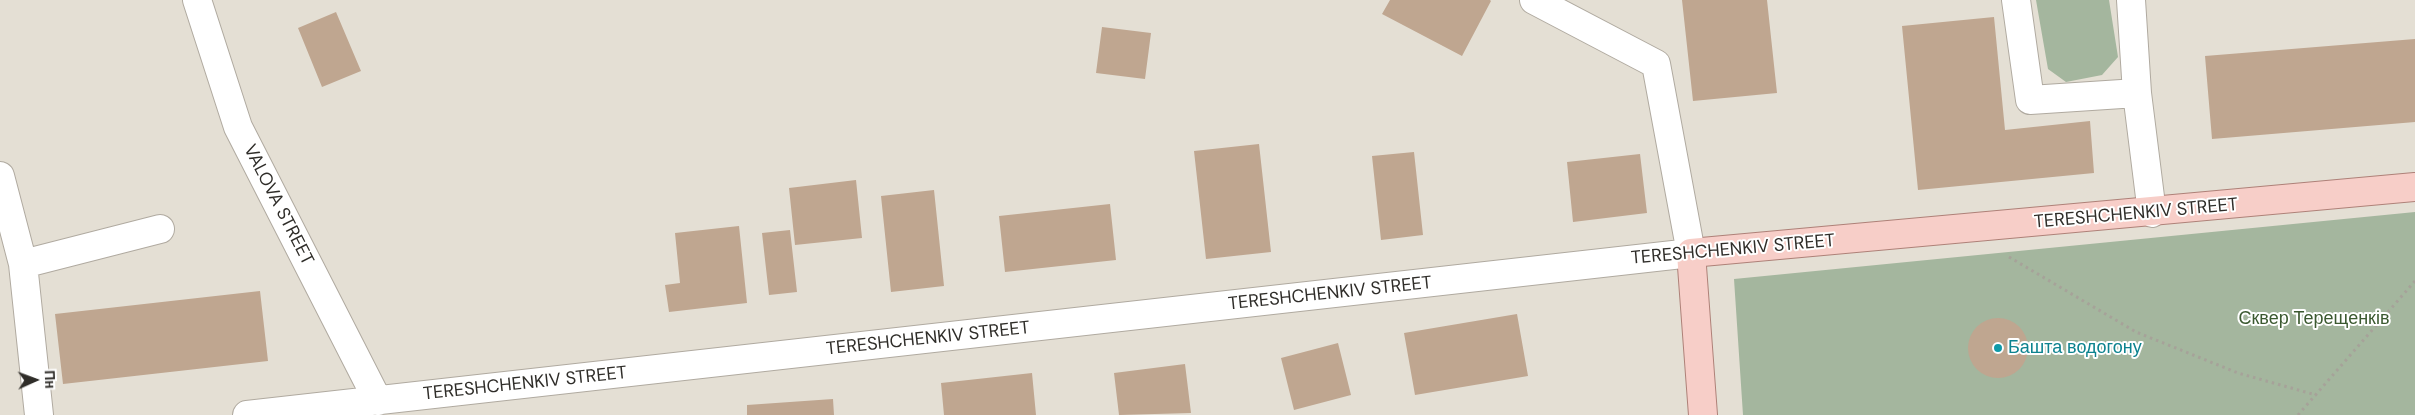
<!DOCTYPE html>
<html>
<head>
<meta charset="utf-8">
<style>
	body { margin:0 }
	#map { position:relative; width:2415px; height:415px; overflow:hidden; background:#e4dfd4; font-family:"DM Sans",sans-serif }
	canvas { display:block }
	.north { position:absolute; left:10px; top:355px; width:50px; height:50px; -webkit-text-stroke:4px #fff; paint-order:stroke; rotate:88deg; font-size:14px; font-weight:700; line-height:20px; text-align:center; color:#2f2d29 }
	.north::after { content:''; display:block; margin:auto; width:18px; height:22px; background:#2f2d29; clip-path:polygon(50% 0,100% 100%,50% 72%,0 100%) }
</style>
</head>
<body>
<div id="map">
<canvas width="2415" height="415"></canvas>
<div class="north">Пн</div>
</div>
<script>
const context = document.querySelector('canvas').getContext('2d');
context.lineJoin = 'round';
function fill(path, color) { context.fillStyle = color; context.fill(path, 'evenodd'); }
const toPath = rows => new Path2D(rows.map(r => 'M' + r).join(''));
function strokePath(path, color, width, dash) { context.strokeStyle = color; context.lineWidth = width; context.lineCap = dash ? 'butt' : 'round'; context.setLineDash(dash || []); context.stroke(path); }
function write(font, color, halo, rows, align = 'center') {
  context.font = font + ' "DM Sans",sans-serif'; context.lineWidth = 4; context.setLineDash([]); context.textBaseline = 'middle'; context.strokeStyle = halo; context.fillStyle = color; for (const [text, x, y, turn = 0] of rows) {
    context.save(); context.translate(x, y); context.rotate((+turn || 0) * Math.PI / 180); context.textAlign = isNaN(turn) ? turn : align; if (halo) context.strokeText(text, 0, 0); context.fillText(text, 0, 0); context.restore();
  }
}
fill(toPath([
	[2036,0,2109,0,2118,57,2102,75,2066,82,2048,69],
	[2415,212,2415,415,1743,415,1734,279]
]), '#a4b69e');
fill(toPath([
	[1390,0,1490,0,1491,1,1462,56,1382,14],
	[1682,0,1767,0,1777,93,1693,101],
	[336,12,361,71,322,87,298,28],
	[1994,17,2005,130,2090,121,2094,173,1918,190,1902,26],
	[1102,27,1151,33,1145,79,1096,73],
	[2415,39,2415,122,2212,139,2205,56],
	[1259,144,1271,252,1206,259,1194,151],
	[1414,152,1423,235,1381,240,1372,156],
	[1640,154,1647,213,1573,222,1567,162],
	[856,180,862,238,795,245,789,188],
	[934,190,944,286,891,292,881,196],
	[1110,204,1116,260,1005,272,999,216],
	[739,226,747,303,669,312,665,285,680,283,675,233],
	[790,230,797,292,769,295,762,233],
	[260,291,268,361,63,384,55,314],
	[1517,314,1528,376,1415,395,1404,333],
	'1968 348a30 30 0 1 1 60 0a30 30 0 1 1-60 0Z',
	[1338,343,1351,395,1294,410,1281,358],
	[1185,364,1191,413,1119,415,1114,373],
	[1032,373,1036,415,944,415,941,383],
	[833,399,834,415,747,415,747,405]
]), '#bfa690');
const minor = toPath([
	[197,0,238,127,378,401],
	[2016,0,2030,100,2137,93],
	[2131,0,2137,93,2152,213],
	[0,176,23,264,39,415],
	[23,264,160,229],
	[247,415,1691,253,1656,64,1534,0]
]);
const major = toPath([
	[1703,415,1691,253,2415,187]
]);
strokePath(minor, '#b0aaa0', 30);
strokePath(major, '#ae8178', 30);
strokePath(toPath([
	[2009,257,2136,332,2238,373,2316,395],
	[2298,415,2415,281]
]), '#a6a299', 3, [2.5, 4]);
strokePath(minor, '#fff', 28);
strokePath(major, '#f7cec8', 28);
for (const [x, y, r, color] of [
	[1998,348,5,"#0f9aa8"]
]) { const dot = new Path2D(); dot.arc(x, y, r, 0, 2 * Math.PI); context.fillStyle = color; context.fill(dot); strokePath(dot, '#fff', 2); }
write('18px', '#2f2d29', '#fff', [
	["VALOVA STREET",278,205,63],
	["TERESHCHENKIV STREET",2136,214,-5],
	["TERESHCHENKIV STREET",1733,250,-5],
	["TERESHCHENKIV STREET",1330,294,-6],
	["TERESHCHENKIV STREET",928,339,-6],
	["TERESHCHENKIV STREET",525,384,-6]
]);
write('18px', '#3b5930', '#fff', [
	["Сквер Терещенків",2314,319]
]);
write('18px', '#0d838f', '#fff', [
	["Башта водогону",2008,348]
], 'left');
</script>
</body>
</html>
